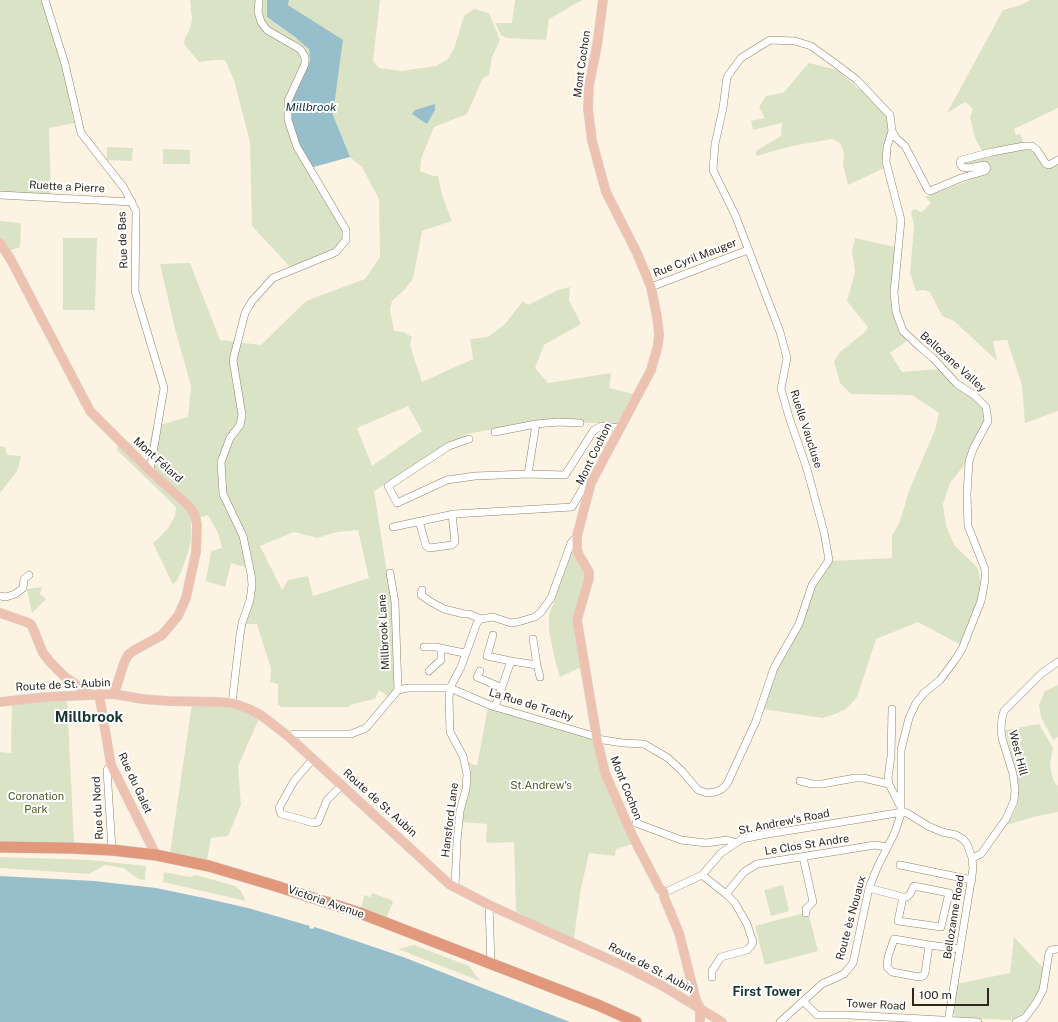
<!DOCTYPE html>
<html>
<head>
<meta charset="utf-8">
<style>
	body { margin:0 }
	#map { position:relative; width:1058px; height:1022px; overflow:hidden; background:#fcf3e3; font-family:"Public Sans",sans-serif }
	canvas { display:block }
	.scale { position:absolute; left:912px; top:988px; width:77px; height:18px; box-sizing:border-box; border:2px solid #2d271d; border-top:0; padding-left:5px; font-size:12px; line-height:14px; white-space:nowrap; color:#2d271d; -webkit-text-stroke:3px #fff; paint-order:stroke }
</style>
</head>
<body>
<div id="map">
<canvas width="1058" height="1022"></canvas>
<div class="scale">100 m</div>
</div>
<script>
const context = document.querySelector('canvas').getContext('2d');
context.lineJoin = 'round';
function fill(path, color) { context.fillStyle = color; context.fill(path, 'evenodd'); }
const toPath = rows => new Path2D(rows.map(r => 'M' + r).join(''));
function strokePath(path, color, width, dash) { context.strokeStyle = color; context.lineWidth = width; context.lineCap = dash ? 'butt' : 'round'; context.setLineDash(dash || []); context.stroke(path); }
function write(font, color, halo, rows, align = 'center') {
  context.font = font + ' "Public Sans",sans-serif'; context.lineWidth = 4; context.setLineDash([]); context.textBaseline = 'middle'; context.strokeStyle = halo; context.fillStyle = color; for (const [text, x, y, turn = 0] of rows) {
    context.save(); context.translate(x, y); context.rotate((+turn || 0) * Math.PI / 180); context.textAlign = isNaN(turn) ? turn : align; if (halo) context.strokeText(text, 0, 0); context.fillText(text, 0, 0); context.restore();
  }
}
fill(toPath([
	[0,0,42,0,61,59,74,123,49,128,51,196,0,193],
	[190,0,267,0,267,17,295,37,309,48,310,61,288,101,288,120,346,230,346,240,336,252,293,270,252,226,250,142,234,80,225,60,214,60,199,62,184,44,185,38,190,29,192,19],
	[289,0,380,0,373,61,379,68,401,71,436,66,447,60,454,49,464,16,474,9,489,13,500,40,492,57,489,75,483,78,467,114,434,127,421,159,420,171,433,176,438,176,442,195,452,221,422,231,413,279,404,290,392,301,390,309,394,331,403,332,412,337,410,345,422,382,473,359,470,339,488,337,505,324,523,301,528,305,558,290,570,287,569,300,581,324,544,345,535,368,548,383,611,373,609,388,634,394,618,424,537,421,467,434,374,491,395,623,396,689,389,697,379,690,375,699,353,704,348,707,282,707,278,705,278,684,270,682,271,669,257,624,245,624,252,594,248,568,231,563,225,587,206,581,211,551,222,548,218,533,208,515,191,520,191,539,189,550,181,572,177,580,173,585,153,543,160,537,168,528,175,516,176,507,117,450,118,445,146,464,153,427,188,417,191,386,175,329,160,264,190,263,220,340,261,345,306,301,365,279,380,257,379,199,362,167,350,157,333,115,343,41,288,5],
	[408,406,422,431,372,466,357,428],
	[358,530,369,578,313,596,308,576,288,580,282,590,260,546,294,532,317,538,337,532],
	[515,0,582,0,549,19,546,40,506,38,501,35,495,23,512,23],
	[1030,0,1058,0,1058,108,1014,129,1016,135,1020,134,1024,144,983,152,975,138,970,117,973,109,965,102,947,113,1003,10,1021,5],
	[809,63,837,70,866,95,887,117,889,131,884,145,882,161,884,168,848,185,843,165,844,152,840,143,832,139,792,146,756,156,756,151,781,136,782,123,753,130,751,121,765,118,759,107,766,96,783,93],
	[107,147,133,148,132,161,107,160],
	[1030,148,1035,152,1045,168,1058,163,1058,411,1025,423,1022,385,1007,340,993,341,997,361,954,321,942,316,930,292,924,290,916,291,910,273,914,226,911,212,914,209,922,212,931,203,925,197,989,173,990,168,988,163,969,165,965,164,966,161,990,155],
	[163,149,190,150,190,164,163,164],
	[0,221,19,223,21,224,20,247,9,251,0,239],
	[63,238,97,238,95,310,63,310],
	[855,238,895,247,890,295,892,312,899,333,908,340,890,353,902,372,939,369,956,386,972,398,984,409,984,422,972,444,965,464,950,483,943,504,946,526,955,546,978,568,981,584,979,597,961,645,918,622,876,639,857,697,846,709,835,714,823,718,762,709,775,669,814,586,830,561,892,558,892,536,900,521,909,491,935,430,939,413,912,395,851,394,840,383,834,362,840,352,865,332,868,327,847,301,855,272,852,251],
	[0,446,5,447,7,455,21,456,17,471,0,493],
	[574,546,585,575,573,620,581,667,560,677,555,660,549,630,549,614,555,600,552,598,571,548],
	[42,587,40,594,46,599,32,613,27,589],
	[1058,685,1058,737,1053,740,1041,717,1039,705,1045,691],
	[67,698,74,843,0,842,0,752,11,753,12,703],
	[192,704,224,705,243,709,259,719,238,766,241,805,228,836,211,838,207,860,170,853],
	[488,707,594,738,633,844,616,849,615,856,589,853,580,893,574,939,531,920,516,911,514,842,486,843,487,824,462,822,471,768,468,762,477,766],
	[1039,724,1053,748,1050,765,1053,779,1055,783,1058,786,1058,812,1033,817,1007,825,1013,815,1018,802,1019,790,1015,767,1005,730],
	[0,857,90,860,146,866,145,880,139,879,123,868,105,865,89,874,0,868],
	[164,872,190,877,196,875,235,886,241,891,246,901,163,882],
	[783,885,789,911,771,916,764,890],
	[372,893,391,900,393,902,386,919,361,910,364,895,371,897],
	[808,912,818,951,765,965,755,926],
	[1014,937,1043,968,1042,983,1038,994,1024,1013,1011,1020,1006,1020,955,1017,953,1006,956,984,1010,973],
	[414,945,469,966,480,981,398,949]
]), '#dbe3c6');
fill(toPath([
	[267,0,289,0,288,5,343,40,333,115,350,157,310,168,296,144,288,101,310,61,309,49,295,37,267,17],
	[435,104,435,110,427,124,412,114,415,110],
	[0,876,94,881,156,888,204,898,248,908,310,926,309,928,313,929,314,927,321,929,403,957,570,1022,0,1022]
]), '#97becb');
const minor = toPath([
	[45,0,65,64,81,133,124,188,136,211,135,291,164,388,150,471],
	[892,131,896,138,905,146,928,190,930,191,961,178,985,171,987,168,985,165,968,168,962,167,960,163,961,160,992,152,1024,146,1032,146,1037,150,1046,164,1049,165,1058,160],
	[0,195,132,202],
	[651,287,748,250],
	[495,432,536,424,558,422,580,423],
	[469,439,449,446,388,486,397,503,447,480,475,476,528,474,565,475,594,430,602,426,620,428],
	[528,474,536,424],
	[419,521,426,546,429,548,452,545,455,542,452,514],
	[393,527,454,514,572,507,585,485,591,483],
	[390,573,395,602,398,690],
	[422,590,421,595,431,602,444,609,464,614,469,614,481,619],
	[0,596,6,597,15,594,23,588,24,579,29,575],
	[493,635,487,656,511,661],
	[424,647,436,647,464,653],
	[537,665,540,677],
	[429,671,441,660,441,648],
	[480,671,477,677,502,688],
	[232,703,240,635,242,623,250,600,252,585,251,574,243,536,223,494,221,462,230,438,240,425,242,415,233,360,245,313,252,301,273,278,336,252,346,240,346,230,297,147,288,120,288,101,305,64,305,57,300,49,267,30,261,22,258,12,259,0],
	[495,707,511,661,537,665,533,639],
	[892,709,891,756,888,778,889,784,899,804,900,805],
	[288,736,294,734,351,734,366,728,398,690,408,688,450,688,492,706,597,737],
	[597,739,623,743,644,744,668,758,682,771,698,790,707,793,715,792,722,789,727,784,756,721,774,668,799,624,812,585,829,560,824,532,807,469,789,417,781,389,787,358,780,332,736,217,713,170,715,144,723,108,727,77,741,58,770,40,795,41,811,46,836,64,857,80,890,115,892,131,887,147,886,162,901,220,894,293,896,312,903,331,920,347,933,358,957,384,974,395,986,407,988,421,974,447,969,461,967,494,968,526,985,569,985,580,981,601,962,649,955,660,940,680,924,693,916,703,909,718,901,750,901,814,895,832,877,868,869,888,853,963,844,974,822,984,780,1022],
	[313,759,294,781,279,808,281,814,314,823,318,822,327,800,342,785],
	[111,765,107,770,112,850],
	[800,781,812,784,822,784,855,778,863,778,889,784],
	[636,823,681,840,706,843,727,840,736,843],
	[803,857,813,902,806,909,806,913],
	[972,858,981,854,1006,819,1014,801,1015,790,1013,774,1002,738,1001,729,1002,718,1004,711,1042,673,1058,662],
	[900,865,972,880],
	[702,875,726,894,744,872,757,864,875,845,887,847],
	[455,887,457,841,460,811,466,789,467,774,463,756,450,732,449,699,450,688,461,667,477,623,481,619,493,617,511,623,518,622,535,617,541,612,551,598,571,543,577,536],
	[869,888,903,897,907,897,910,894,914,886,949,893,941,927,898,921,903,897],
	[664,892,668,891,702,875,721,853,742,839,762,835,903,812,907,813,928,826,942,832,956,835,963,839,967,844,972,858,973,869,948,1022],
	[489,905,491,964],
	[929,945,894,939,888,957,887,967,892,972,919,977,923,976,925,973,929,945,960,949],
	[712,977,712,971,721,957,747,950,751,946,753,942,747,924,735,903,726,894],
	[803,1001,817,1015,849,1015,978,1022],
	[1016,1022,1025,1018,1036,1003,1043,990,1049,953,1051,950,1058,949]
]);
const major = toPath([
	[603,0,597,46,589,85,588,109,592,141,606,192,637,253,651,287,657,317,659,334,658,345,651,370,591,483,577,536,577,549,579,555,589,572,589,578,577,620,597,739,605,773,632,835,660,889,664,892,664,897,679,933,696,1000,700,1008,700,1022],
	[0,243,11,260,90,411,150,471,189,506,195,515,197,525,196,552,186,598,178,616,162,635,133,651,128,655,124,663,114,694],
	[0,613,29,623,32,626,43,653,50,662,65,677,90,694],
	[99,694,111,765,156,855],
	[0,702,46,697,114,694,142,699,168,701,217,702,232,703,249,709,262,716,288,736,449,884,489,905,626,967,661,985,722,1022]
]);
const highway = toPath([
	[0,847,70,848,112,850,156,855,209,866,276,886,360,913,598,1005,636,1022]
]);
strokePath(minor, '#91836b', 8);
strokePath(major, '#d9d8d6', 10);
strokePath(highway, '#d9d8d6', 12);
strokePath(minor, '#fff', 7);
strokePath(major, '#eec2b0', 9);
strokePath(highway, '#e2997b', 11);
write('11px', '#2d271d', '#fff', [
	["Mont Cochon",582,64,-82],
	["Ruette a Pierre",67,187,3],
	["Rue de Bas",123,240,-92],
	["Rue Cyril Mauger",695,258,-21],
	["Bellozane Valley",953,362,42],
	["Ruelle Vaucluse",806,429,72],
	["Mont Cochon",594,454,-64],
	["Mont Félard",158,460,42],
	["Millbrook Lane",384,632,-93],
	["Route de St. Aubin",63,685,-3],
	["La Rue de Trachy",531,705,17],
	["West Hill",1018,753,76],
	["Rue du Galet",135,783,65],
	["Mont Cochon",626,788,68],
	["Route de St. Aubin",380,803,42],
	["Rue du Nord",98,808,-93],
	["Hansford Lane",450,820,-83],
	["St. Andrew's Road",784,822,-11],
	["Le Clos St Andre",807,845,-9],
	["Victoria Avenue",326,902,19],
	["Bellozanne Road",954,917,-81],
	["Route ès Nouaux",851,918,-75],
	["Route de St. Aubin",651,968,28],
	["Tower Road",876,1005,3]
]);
write('11px', '#505b27', '#fff', [
	["St.Andrew's",541,786],
	["Coronation",36,797],
	["Park",36,810]
]);
write('italic 12px', '#113741', '#fff', [
	["Millbrook",311,107]
]);
write('bold 13px', '#173730', '#fff', [
	["First Tower",767,992]
]);
write('bold 15px', '#173730', '#fff', [
	["Millbrook",89,717]
]);
</script>
</body>
</html>
